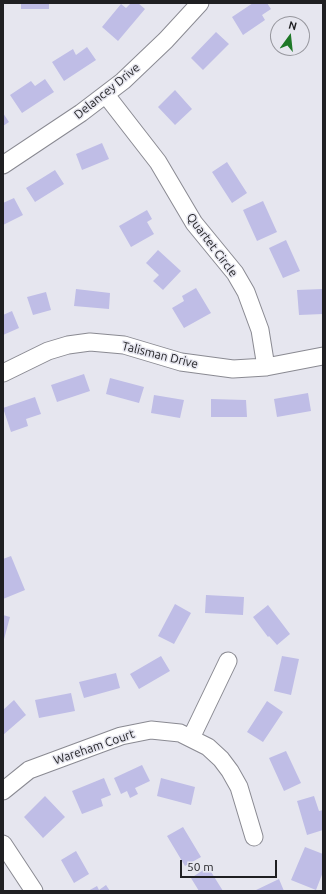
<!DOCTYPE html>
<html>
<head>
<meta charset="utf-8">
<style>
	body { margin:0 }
	#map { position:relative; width:326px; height:894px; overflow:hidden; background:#e6e6ef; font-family:Ubuntu,sans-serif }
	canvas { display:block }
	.frame { position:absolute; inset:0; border:4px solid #1f1f22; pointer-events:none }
	.north { position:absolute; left:270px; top:16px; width:40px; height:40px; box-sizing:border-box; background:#e6e6ef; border:1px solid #96969d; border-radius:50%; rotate:15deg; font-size:11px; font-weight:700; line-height:16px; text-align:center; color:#1f1f22 }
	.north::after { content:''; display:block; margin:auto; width:14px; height:18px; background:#1e7827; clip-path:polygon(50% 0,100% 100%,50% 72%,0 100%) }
	.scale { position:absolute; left:180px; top:860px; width:97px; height:18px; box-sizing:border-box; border:2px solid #1f1f22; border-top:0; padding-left:5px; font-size:12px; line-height:14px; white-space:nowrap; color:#1f1f22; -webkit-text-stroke:3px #e6e6ef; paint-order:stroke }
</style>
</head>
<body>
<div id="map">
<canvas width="326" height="894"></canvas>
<div class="frame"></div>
<div class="north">N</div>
<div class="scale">50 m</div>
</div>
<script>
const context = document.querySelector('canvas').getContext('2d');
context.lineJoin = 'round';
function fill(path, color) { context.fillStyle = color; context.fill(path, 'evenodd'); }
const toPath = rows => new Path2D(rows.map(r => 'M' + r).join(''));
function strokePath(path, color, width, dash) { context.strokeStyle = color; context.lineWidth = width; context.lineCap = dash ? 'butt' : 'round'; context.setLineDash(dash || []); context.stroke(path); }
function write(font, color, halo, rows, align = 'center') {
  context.font = font + ' Ubuntu,sans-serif'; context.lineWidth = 3; context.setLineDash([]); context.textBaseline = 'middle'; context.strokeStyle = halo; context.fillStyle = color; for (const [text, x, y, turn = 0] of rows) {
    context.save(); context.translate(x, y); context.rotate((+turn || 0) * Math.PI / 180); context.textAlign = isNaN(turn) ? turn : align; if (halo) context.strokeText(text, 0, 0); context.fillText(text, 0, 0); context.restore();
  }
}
fill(toPath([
	[21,3,49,3,49,9,21,9],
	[131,3,138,3,145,9,118,41,102,27,121,4,126,8],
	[253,3,267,3,271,9,262,15,265,20,243,35,232,17],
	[216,32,229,44,203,70,191,58],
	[87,47,96,60,64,81,52,62,73,49,76,55],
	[45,79,54,92,22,113,10,95,31,81,35,86],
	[175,90,192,109,175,125,158,107],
	[3,113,9,122,3,126],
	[102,143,109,159,82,170,76,154],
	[227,162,247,193,232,203,212,172],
	[55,170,64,184,35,202,26,188],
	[14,198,23,215,3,225,3,203],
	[263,201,277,232,257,241,243,210],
	[147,210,152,219,147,222,154,234,131,247,119,226],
	[286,240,300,271,283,278,269,248],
	[158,250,181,271,163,290,153,281,159,275,146,263],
	[196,288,211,313,184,328,172,308,184,301,182,296],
	[76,289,110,293,109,309,74,306],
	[323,289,323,314,299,315,297,290],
	[46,292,51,310,33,315,27,297],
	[12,311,19,328,3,335,3,315],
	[84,374,90,391,57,402,51,385],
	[110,378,144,387,139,403,106,394],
	[308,393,311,411,277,417,274,399],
	[154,395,184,400,180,418,151,413],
	[35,397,41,414,26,419,28,426,11,432,3,408],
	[211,399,246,400,247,417,211,417],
	[11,556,25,590,3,599,3,559],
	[206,595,244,597,243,615,205,613],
	[175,604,191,613,174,644,158,636],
	[268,605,290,634,277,645,269,636,268,637,253,617],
	[3,615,10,617,3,643],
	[161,656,170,671,139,689,130,674],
	[282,656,299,659,291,695,274,691],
	[116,673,120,688,84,698,79,682],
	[71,693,75,711,39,718,35,700],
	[14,700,26,715,3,735,3,710],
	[267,701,283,712,263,742,247,732],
	[286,751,301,783,284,791,269,758],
	[142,765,150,781,135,788,138,794,130,798,127,791,121,794,114,778],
	[104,778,111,795,101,799,103,806,82,814,72,791],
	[161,778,195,787,191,805,157,796],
	[45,796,65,817,43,838,24,817],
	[314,796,319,811,323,810,323,830,307,835,297,801],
	[183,827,201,857,185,866,167,836],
	[305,847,323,854,323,872,316,890,291,880],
	[76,851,89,874,74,883,61,860],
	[208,867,223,891,199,891,191,878],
	[279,879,284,891,254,891],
	[106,885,110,891,88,891,97,886,99,890]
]), '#bfbde6');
const minor = toPath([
	[106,95,158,162,194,223,235,273,246,292,260,330,266,367],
	[3,165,81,113,123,81,166,40,200,3],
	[3,373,48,351,68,345,90,342,124,345,181,362,233,369,266,367,323,356],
	[191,738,228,661],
	[3,791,29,770,121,736,151,730,180,733,208,747,221,759,230,771,239,787,254,837],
	[3,844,34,891]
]);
strokePath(minor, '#8a8a92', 19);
strokePath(minor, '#fff', 17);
write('12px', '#1f1f22', '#e6e6ef', [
	["Delancey Drive",107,91,-39],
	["Quartet Circle",212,245,53],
	["Talisman Drive",160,355,14],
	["Wareham Court",94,747,-19]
]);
</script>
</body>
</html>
